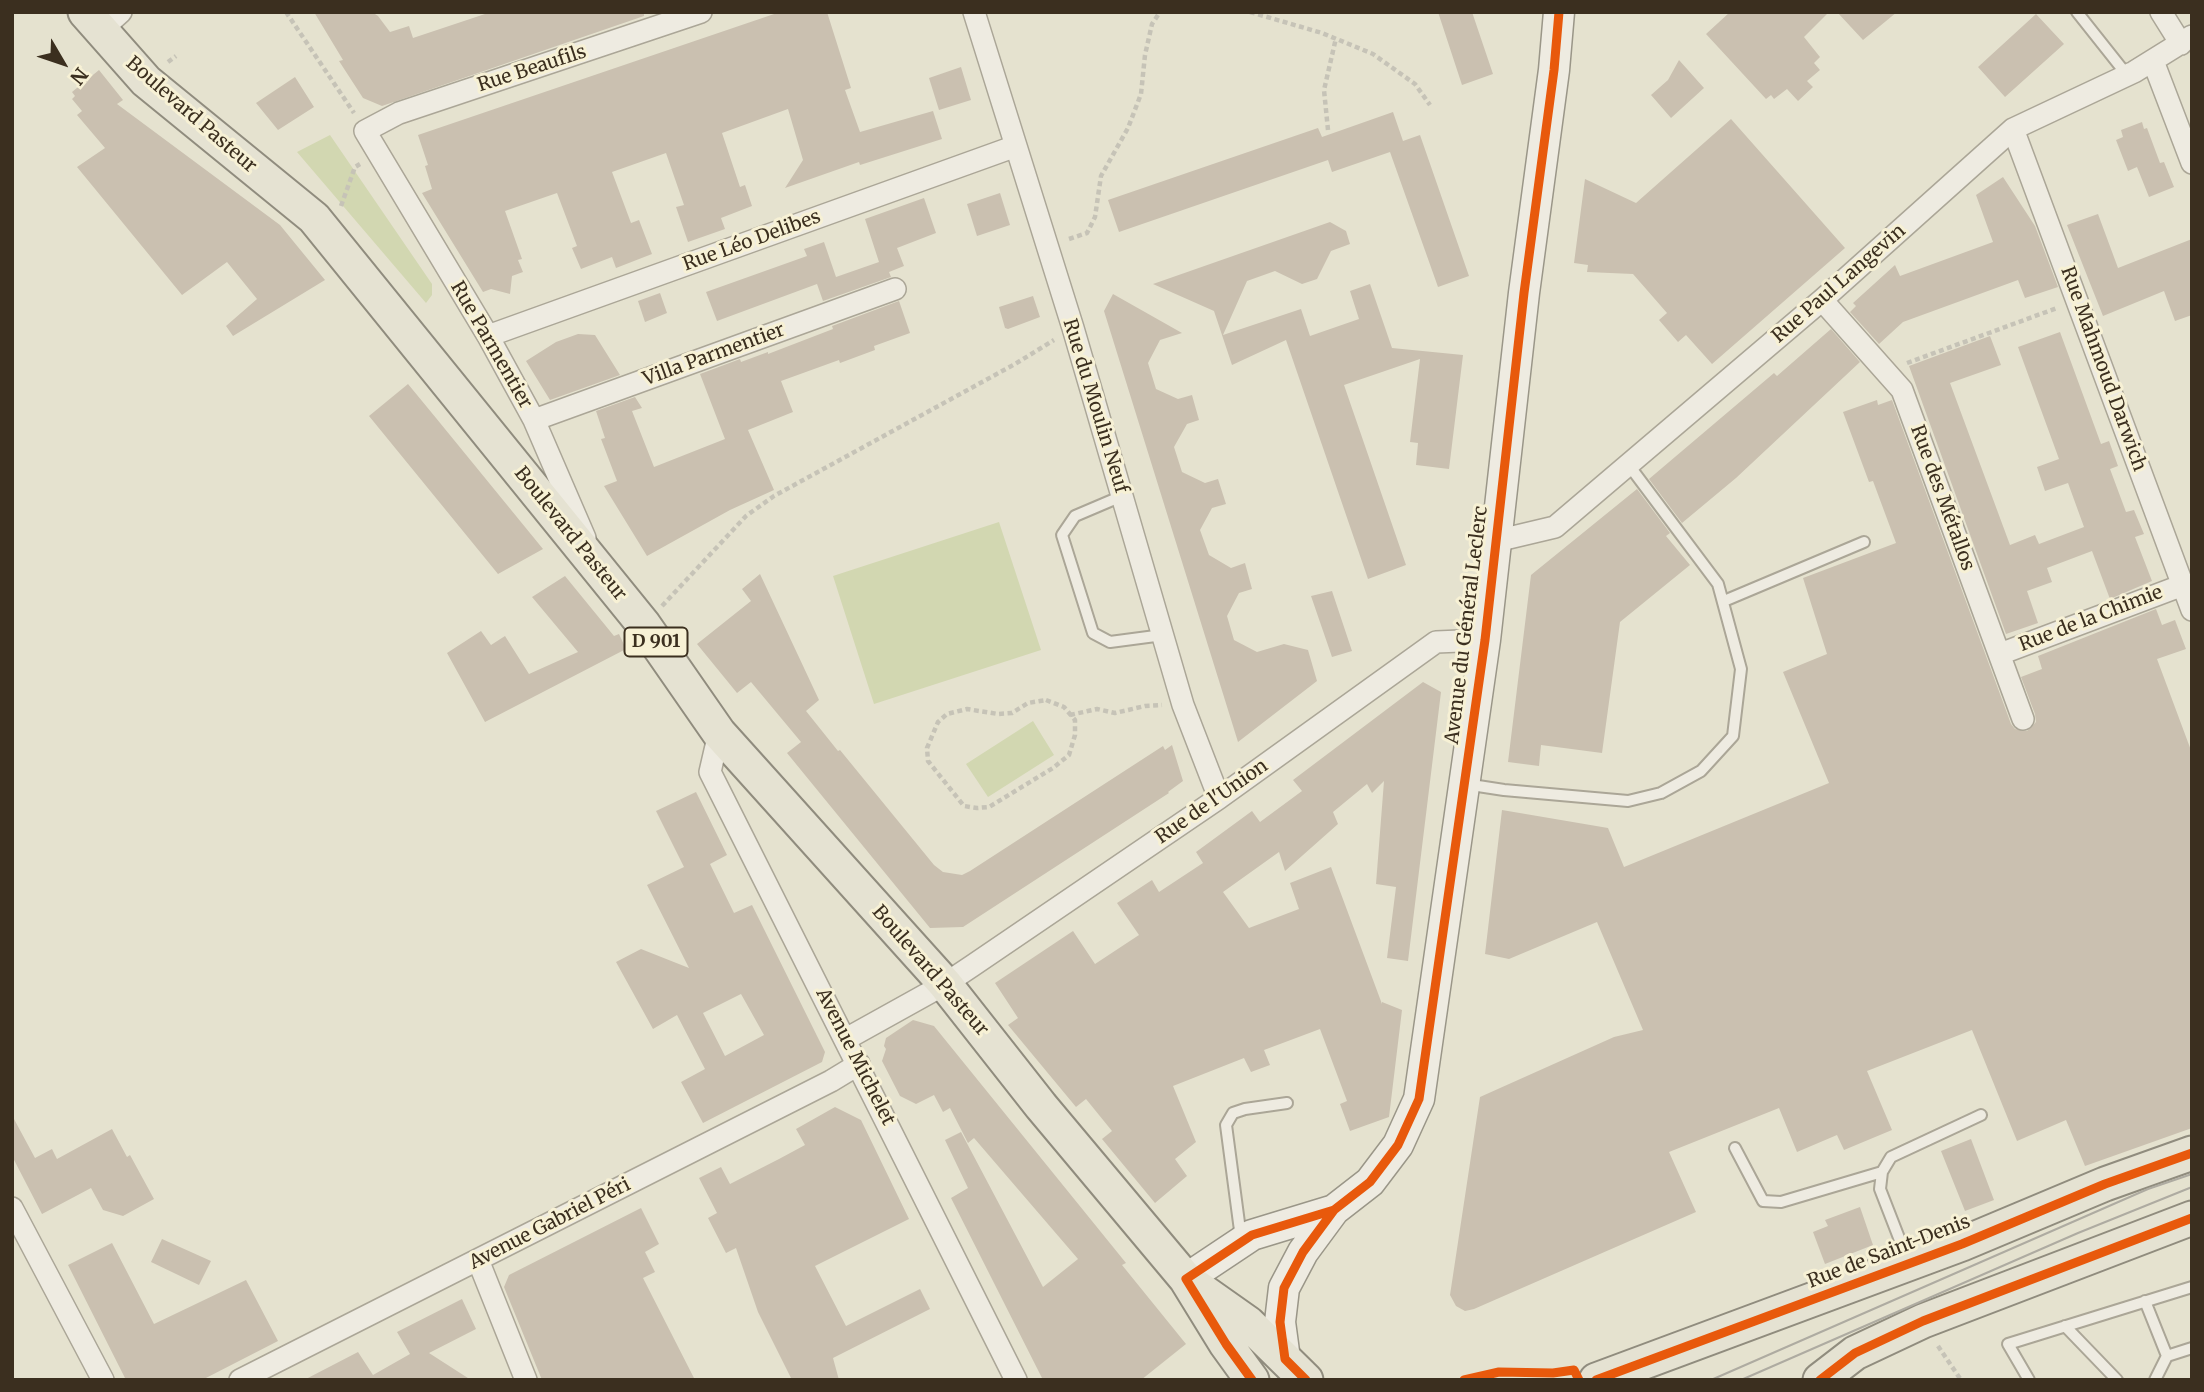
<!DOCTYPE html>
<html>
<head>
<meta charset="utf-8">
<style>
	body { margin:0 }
	#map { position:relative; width:2204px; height:1392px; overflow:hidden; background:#e5e2cf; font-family:Merriweather,serif }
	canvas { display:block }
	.frame { position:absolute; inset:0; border:14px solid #3b2f1f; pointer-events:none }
	.north { position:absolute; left:28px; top:28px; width:70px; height:70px; -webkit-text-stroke:5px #f7f1d5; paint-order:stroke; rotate:129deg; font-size:19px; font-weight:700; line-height:28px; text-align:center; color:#3b2f1f }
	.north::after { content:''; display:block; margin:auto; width:24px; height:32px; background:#3b2f1f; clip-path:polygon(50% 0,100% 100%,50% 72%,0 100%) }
</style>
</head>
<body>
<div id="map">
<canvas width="2204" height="1392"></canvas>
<div class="frame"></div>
<div class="north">N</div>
</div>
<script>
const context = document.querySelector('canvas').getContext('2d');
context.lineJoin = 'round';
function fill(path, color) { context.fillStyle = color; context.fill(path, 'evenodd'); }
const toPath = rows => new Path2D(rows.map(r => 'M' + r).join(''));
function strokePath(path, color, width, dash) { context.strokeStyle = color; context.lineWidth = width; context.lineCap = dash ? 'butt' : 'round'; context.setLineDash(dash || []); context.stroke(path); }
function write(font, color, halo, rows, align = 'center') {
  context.font = font + ' Merriweather,serif'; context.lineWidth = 6; context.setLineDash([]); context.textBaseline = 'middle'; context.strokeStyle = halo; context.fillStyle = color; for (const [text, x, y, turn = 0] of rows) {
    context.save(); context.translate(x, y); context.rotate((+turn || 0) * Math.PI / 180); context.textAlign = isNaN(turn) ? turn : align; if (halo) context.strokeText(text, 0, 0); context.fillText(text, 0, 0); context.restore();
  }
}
fill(toPath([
	[330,135,432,284,432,295,426,303,297,152],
	[999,522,1041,650,874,704,833,576],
	[1033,721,1054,755,988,797,966,764]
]), '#d2d7b1');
fill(toPath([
	[314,12,372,12,378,16,390,32,409,26,413,38,491,12,644,12,644,16,382,106,363,98,339,61,343,60],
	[780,12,827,12,851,88,845,90,860,132,933,111,942,139,860,165,859,162,785,188,803,160,788,109,722,133,740,187,745,185,752,206,721,218,725,229,688,242,676,207,684,205,666,153,612,172,631,223,639,220,652,254,616,268,612,257,581,269,572,248,577,246,557,193,505,211,522,259,518,260,523,272,512,276,510,294,491,289,483,292,422,193,432,189,425,166,428,165,418,135],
	[1438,12,1472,12,1493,74,1462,85],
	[1730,12,1829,12,1804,37,1820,57,1814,63,1820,70,1807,81,1813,87,1798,101,1787,89,1774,99,1771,95,1766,99,1706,34],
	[1837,12,1897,12,1863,40],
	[2036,14,2064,44,2005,97,1978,67],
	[1679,60,1704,88,1671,118,1651,95,1668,80],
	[961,67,971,100,939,110,929,78],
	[99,70,123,100,117,104,280,225,325,280,233,336,226,326,257,299,227,262,182,295,77,167,105,148,77,115,82,111,72,99,75,96,72,92],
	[295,77,314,107,278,130,256,103],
	[1393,112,1403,141,1420,135,1469,276,1438,287,1390,152,1332,172,1328,160,1119,232,1108,200,1318,128,1322,137],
	[1731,119,1845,248,1712,364,1686,335,1678,342,1659,320,1667,313,1633,274,1587,272,1588,265,1574,263,1585,179,1636,203],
	[2142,122,2144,129,2147,128,2160,163,2164,162,2174,187,2149,197,2137,167,2128,171,2116,140,2123,137,2121,130],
	[2003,177,2035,226,2058,287,2025,298,2018,280,1903,322,1879,344,1850,312,1856,306,1853,303,1895,265,1900,276,1993,242,1976,195],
	[1000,193,1010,225,977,236,967,204],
	[924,198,936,233,897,248,904,266,889,272,891,277,823,301,817,284,717,321,706,292,807,256,804,249,824,242,836,277,879,262,865,219],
	[2098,214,2118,268,2192,239,2192,315,2175,321,2164,291,2103,316,2067,225],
	[1330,222,1346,231,1350,244,1331,251,1317,279,1302,284,1275,271,1247,281,1223,335,1301,309,1310,336,1359,319,1350,291,1370,284,1392,348,1463,355,1449,469,1416,465,1418,443,1410,442,1420,359,1344,385,1406,565,1368,579,1286,340,1232,365,1214,311,1153,284],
	[660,293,667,313,645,322,638,301],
	[1113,294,1182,333,1160,340,1148,363,1156,389,1178,399,1192,395,1199,420,1187,424,1174,447,1182,472,1205,483,1218,479,1226,504,1212,508,1200,530,1209,555,1231,568,1245,563,1252,589,1239,593,1227,616,1234,640,1257,652,1284,644,1308,650,1317,681,1238,742,1104,311],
	[1033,296,1040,317,1008,329,1005,328,999,307],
	[899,301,910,333,874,346,875,350,840,363,839,360,781,381,793,412,748,430,774,490,730,510,647,556,604,486,617,481,601,439,605,438,596,411,635,397,642,408,632,411,654,467,725,439,700,374,740,359,741,362,768,352,768,354,833,329,832,326],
	[1831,329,1860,362,1736,478,1682,523,1649,479,1774,373,1777,376],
	[2060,332,2101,444,2109,441,2118,466,2110,469,2126,512,2134,510,2144,534,2135,537,2152,581,2110,599,2092,551,2047,568,2052,582,2027,591,2038,623,2006,634,1909,366,1990,336,2001,365,1950,383,2010,545,2035,535,2039,544,2084,527,2068,483,2045,491,2037,467,2059,459,2018,347],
	[578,334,595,335,620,375,550,400,526,361,556,342],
	[408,384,436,418,543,549,498,574,369,416],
	[1877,400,1878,405,1892,400,2011,724,2015,729,2027,731,2036,722,2035,714,2021,677,2042,669,2038,656,2156,609,2162,625,2175,620,2186,649,2157,659,2192,753,2192,1128,2085,1166,2066,1120,2017,1141,1972,1030,1867,1071,1892,1130,1844,1150,1837,1135,1797,1152,1779,1108,1669,1152,1696,1212,1474,1309,1465,1311,1456,1306,1450,1295,1480,1097,1614,1037,1643,1030,1597,922,1509,959,1485,954,1502,810,1608,828,1624,867,1829,783,1783,672,1827,654,1803,578,1896,543,1873,481,1869,482,1843,412],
	[1637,489,1670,533,1666,536,1690,565,1620,622,1602,753,1541,745,1539,766,1508,762,1531,575],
	[760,574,819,700,806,711,838,751,840,750,934,865,943,872,962,875,970,871,1163,746,1165,750,1172,745,1183,781,1168,792,1169,793,963,927,930,928,787,753,801,742,751,682,737,693,697,644,751,601,742,589],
	[565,576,614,636,619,634,626,649,485,722,447,653,481,631,491,645,505,636,529,674,578,652,532,597],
	[1332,591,1352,651,1332,657,1311,596],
	[1423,682,1441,692,1408,961,1387,958,1396,887,1376,884,1384,781,1372,793,1367,784,1333,812,1338,824,1285,871,1279,852,1223,892,1249,928,1299,909,1290,883,1331,867,1382,1004,1382,1002,1402,1010,1389,1117,1350,1131,1340,1104,1347,1101,1320,1029,1264,1050,1270,1065,1251,1072,1244,1058,1173,1086,1196,1142,1175,1159,1187,1176,1155,1203,1102,1139,1112,1131,1086,1099,1076,1107,1008,1025,1018,1018,995,983,1073,931,1095,964,1139,935,1117,903,1152,880,1159,892,1203,863,1196,852,1252,811,1260,822,1302,791,1293,780],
	[696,792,727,855,710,864,734,913,752,905,825,1052,822,1062,703,1123,681,1082,705,1069,677,1015,653,1029,616,962,641,949,689,968,647,885,684,867,656,811],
	[741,994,764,1035,725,1056,703,1013],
	[913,1020,934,1026,1126,1263,1122,1265,1186,1344,1141,1380,1043,1380,951,1198,968,1188,945,1140,961,1132,1043,1287,1078,1259,974,1138,968,1143,950,1108,943,1112,934,1095,916,1104,900,1096,882,1061,886,1049,884,1046,886,1038],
	[835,1107,861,1120,909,1219,815,1266,846,1326,920,1289,930,1309,833,1358,839,1380,792,1380,758,1312,736,1248,726,1253,708,1218,717,1213,699,1178,721,1167,730,1184,779,1159,805,1145,796,1129],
	[14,1119,35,1158,52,1149,57,1159,112,1129,127,1157,130,1155,154,1199,123,1216,103,1210,91,1188,42,1214,12,1156],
	[1971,1139,1994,1200,1965,1211,1941,1151],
	[1860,1207,1873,1245,1825,1264,1813,1232,1828,1226,1825,1220],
	[641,1208,659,1244,645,1252,655,1272,643,1278,695,1380,542,1380,504,1287,509,1275],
	[162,1239,211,1261,199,1285,151,1262],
	[112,1243,154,1324,246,1280,278,1341,202,1380,126,1380,68,1265],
	[462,1299,476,1329,429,1353,471,1380,304,1380,358,1352,373,1375,410,1354,397,1332]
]), '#cac0b0');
const lane = toPath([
	[2077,12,2127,75],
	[1122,496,1075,516,1062,535,1093,633,1110,642,1163,635],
	[1724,601,1864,542],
	[1465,784,1504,790,1628,801,1661,793,1701,771,1733,736,1741,669,1718,584,1628,464],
	[1735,1148,1763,1201,1781,1202,1882,1172],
	[1241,1238,1226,1125,1233,1113,1245,1109,1287,1103],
	[1908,1261,1880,1189,1882,1172,1891,1157,1981,1115],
	[2145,1301,2167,1356],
	[2065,1326,2117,1380],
	[2029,1380,2008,1344,2192,1287],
	[2155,1380,2167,1356,2192,1348]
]);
const street = toPath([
	[974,12,1073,328,1183,705,1219,798],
	[2161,12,2181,44],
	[100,31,121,12],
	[2153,61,2192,163],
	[2013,129,2192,610],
	[1822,300,1902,390,2023,719],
	[488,336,1016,146],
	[534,420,895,289],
	[585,538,534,420,488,336,365,131,399,113,701,12],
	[1496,541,1555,527,1822,300,2013,129,2134,72,2192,36],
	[2000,654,2183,585],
	[719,733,710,772,1016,1380],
	[846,1039,945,984,972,966,1219,798,1436,642,1485,640],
	[12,1208,103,1380],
	[478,1260,526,1380],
	[240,1380,831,1081,859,1064]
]);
const secondary = toPath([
	[1186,1279,1252,1235,1334,1210],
	[1285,1359,1280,1322,1284,1288,1303,1252,1334,1210,1370,1182,1398,1145,1419,1099,1485,640,1524,293,1554,70,1559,12]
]);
const primary = toPath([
	[85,12,146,81,314,218,644,625,719,733,945,984,1041,1106,1186,1279,1226,1344,1252,1380],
	[1197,1287,1248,1323,1306,1380],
	[1596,1380,1962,1244,2105,1184,2192,1153],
	[1820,1380,1855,1353,1923,1321,2192,1218]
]);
strokePath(lane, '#aba697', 14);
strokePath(street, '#aba697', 24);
strokePath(secondary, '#9a9688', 33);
strokePath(primary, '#908c7e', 37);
strokePath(toPath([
	[286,12,354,113],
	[1250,12,1322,33,1373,54,1415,84,1430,105],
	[168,62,176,56],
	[1328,130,1324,90,1336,38],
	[341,206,355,167,360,164],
	[1069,239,1087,233,1095,217,1101,176,1128,128,1141,94,1145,55,1152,24,1160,12],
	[1907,363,2057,308],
	[662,606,746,516,774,496,1015,364,1054,340],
	[1046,700,1064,707,1075,720,1075,735,1069,755,1053,768,989,807,977,808,964,806,928,761,927,748,938,722,947,714,967,709,998,714,1012,713,1028,703,1046,700],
	[1070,715,1097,709,1115,713,1145,706,1162,705],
	[1938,1346,1961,1380]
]), '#c6c3b7', 4.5, [5, 3.5]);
strokePath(lane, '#eeebe1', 10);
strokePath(street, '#eeebe1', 21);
strokePath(secondary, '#eeebe1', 30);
strokePath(primary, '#e5e2d2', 33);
strokePath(toPath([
	[1711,1380,2148,1189,2192,1174],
	[1741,1380,2078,1233,2192,1187]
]), '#aeaba1', 2);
strokePath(toPath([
	[1252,1380,1226,1344,1186,1279,1252,1235,1334,1210],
	[1306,1380,1285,1359,1280,1322,1284,1288,1303,1252,1334,1210,1370,1182,1398,1145,1419,1099,1485,640,1524,293,1554,70,1559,12],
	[1464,1380,1499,1372,1553,1373,1574,1370,1579,1380],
	[1596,1380,1962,1244,2105,1184,2192,1153],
	[1820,1380,1855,1353,1923,1321,2192,1218]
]), '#e8590c', 9);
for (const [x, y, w] of [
	[656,642,63]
]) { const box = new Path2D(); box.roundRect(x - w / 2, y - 14.5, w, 29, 5); context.fillStyle = '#f7f1d5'; context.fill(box); strokePath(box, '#3b2f1f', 2); }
write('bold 18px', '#3b2f1f', null, [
	["D 901",656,642]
]);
write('19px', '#3b2f1f', '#f7f1d5', [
	["Rue Beaufils",532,69,-18],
	["Boulevard Pasteur",191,115,41],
	["Rue Léo Delibes",752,241,-20],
	["Rue Paul Langevin",1839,284,-41],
	["Rue Parmentier",491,345,60],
	["Villa Parmentier",714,355,-20],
	["Rue Mahmoud Darwich",2103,369,70],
	["Rue du Moulin Neuf",1095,406,73],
	["Rue des Métallos",1942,498,70],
	["Boulevard Pasteur",570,534,51],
	["Rue de la Chimie",2091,619,-21],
	["Avenue du Général Leclerc",1467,625,-83],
	["Rue de l'Union",1212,802,-35],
	["Boulevard Pasteur",930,971,49],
	["Avenue Michelet",855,1057,63],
	["Avenue Gabriel Péri",550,1224,-27],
	["Rue de Saint-Denis",1889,1252,-21]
]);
</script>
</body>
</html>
